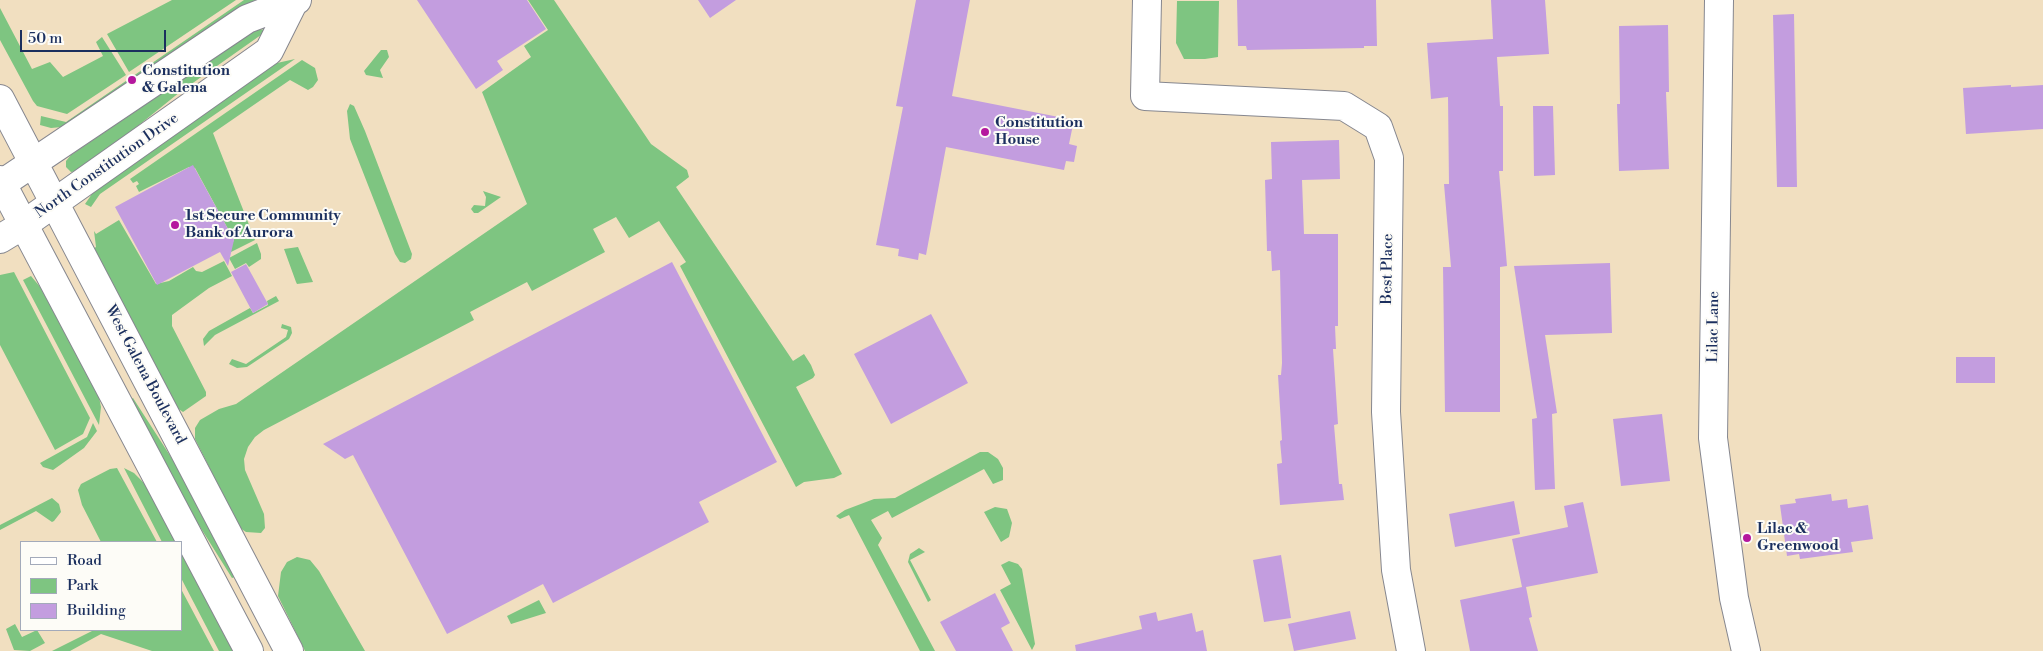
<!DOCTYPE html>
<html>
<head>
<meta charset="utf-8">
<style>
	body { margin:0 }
	#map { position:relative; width:2043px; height:651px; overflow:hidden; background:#f1dfc0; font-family:"Libre Bodoni",serif }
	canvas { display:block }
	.legend { position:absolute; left:20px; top:541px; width:162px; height:90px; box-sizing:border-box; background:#fdfcf7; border:1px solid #a3aaba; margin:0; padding:6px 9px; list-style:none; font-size:15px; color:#1b2f5e }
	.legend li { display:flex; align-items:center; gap:10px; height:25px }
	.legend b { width:25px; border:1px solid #a3aaba }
	.scale { position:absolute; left:20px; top:30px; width:146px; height:22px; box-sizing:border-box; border:2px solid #1b2f5e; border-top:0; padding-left:6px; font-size:15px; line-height:18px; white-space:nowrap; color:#1b2f5e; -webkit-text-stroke:4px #fdfcf7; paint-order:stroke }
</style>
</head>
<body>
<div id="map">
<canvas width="2043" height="651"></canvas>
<ul class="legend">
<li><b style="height:6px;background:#fff"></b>Road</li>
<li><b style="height:14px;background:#7ec581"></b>Park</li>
<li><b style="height:14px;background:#c39ddf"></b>Building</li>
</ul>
<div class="scale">50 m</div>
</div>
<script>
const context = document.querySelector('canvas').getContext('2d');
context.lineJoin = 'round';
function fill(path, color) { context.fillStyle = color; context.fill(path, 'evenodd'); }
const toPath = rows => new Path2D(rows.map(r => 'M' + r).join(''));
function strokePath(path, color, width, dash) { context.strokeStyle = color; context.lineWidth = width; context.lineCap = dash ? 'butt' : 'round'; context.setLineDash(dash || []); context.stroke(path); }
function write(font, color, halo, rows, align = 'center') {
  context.font = font + ' "Libre Bodoni",serif'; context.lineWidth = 4; context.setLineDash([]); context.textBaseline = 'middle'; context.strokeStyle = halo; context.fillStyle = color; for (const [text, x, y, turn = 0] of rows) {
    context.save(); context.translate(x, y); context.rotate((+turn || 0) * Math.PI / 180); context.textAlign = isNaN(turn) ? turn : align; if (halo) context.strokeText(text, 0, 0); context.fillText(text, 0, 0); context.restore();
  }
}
fill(toPath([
	[172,0,236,0,129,72,107,34],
	[244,0,255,0,62,127,51,128,40,125,41,116,66,122],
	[528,0,554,0,651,144,687,170,689,177,676,187,793,361,804,354,811,365,815,375,813,378,796,387,842,474,834,478,804,482,796,487,680,266,686,262,659,221,629,238,616,217,593,229,605,252,532,291,527,282,470,312,474,320,264,430,255,437,248,447,244,459,245,470,264,514,265,528,261,533,246,532,240,528,195,439,195,428,200,420,219,409,236,404,527,204,482,92,531,57,524,46,548,30],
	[1177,1,1219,1,1218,57,1205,59,1184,59,1176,43],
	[0,8,32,69,50,62,63,77,103,56,96,42,102,37,126,75,67,114,37,106,33,101,0,40],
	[257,29,268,30,180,92,103,154,79,171,71,172,66,167,66,161,71,155],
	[381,50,387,50,389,57,380,70,383,78,366,75,364,71],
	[295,59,100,194,91,207,85,204,94,191,105,181,277,63],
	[302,60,315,68,318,80,313,87,308,90,290,80,213,133,255,240,227,254,234,240,195,168,189,167,139,192,136,186,139,184,137,181,133,183,130,179],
	[350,104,354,106,365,131,412,254,411,259,405,263,400,262,395,254,350,139,347,111],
	[483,191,501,197,478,213,474,213,471,209,474,205,485,206,486,197],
	[119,220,156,284,169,281,193,267,196,271,202,272,224,261,232,276,209,288,172,315,172,326,206,392,206,396,183,412,177,408,93,249,96,247,94,231,96,234],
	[257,243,261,254,261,259,249,267,246,263,235,269,229,258],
	[298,247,313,282,297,284,296,282,284,249],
	[14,272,90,418,83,434,55,450,0,345,0,275],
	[31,276,41,288,99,397,101,407,99,425,23,280],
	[276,296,279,301,215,335,204,346,203,339,209,331,250,308,253,313,268,305,267,301],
	[282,324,291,327,292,333,289,339,247,367,237,368,229,364,232,359,246,364,286,337,288,330,281,328],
	[133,398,196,496,238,576,232,578,165,471,128,400],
	[93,423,97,431,84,448,53,470,43,467,40,463,87,437],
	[980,452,988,452,998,459,1003,468,1003,480,993,484,984,469,892,518,888,511,871,520,882,538,878,545,935,651,920,651,849,515,840,519,836,516,845,510,874,499,895,498],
	[117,468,157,542,101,542,82,505,78,490,81,484,110,469],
	[124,468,134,473,145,484,176,542,162,542],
	[52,498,59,504,61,512,54,521,52,522,36,511,0,530,0,525],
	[995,507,1007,509,1012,523,1009,537,1001,542,984,512],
	[919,548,925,552,910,560,931,600,928,602,908,562,910,554],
	[181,553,233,651,219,651,181,578],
	[297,557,310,560,319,571,365,651,305,651,278,596,281,572,287,562],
	[1009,561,1018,564,1022,569,1034,638,1035,644,1032,650,1000,590,1011,584,1001,565],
	[181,589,214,651,152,651,101,634,70,651,52,651,94,630,181,630],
	[539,600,546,613,511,624,507,616],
	[15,624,22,637,37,630,45,643,30,651,14,650,6,629]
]), '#7ec581');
fill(toPath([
	[417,0,527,0,546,29,497,61,503,70,476,89],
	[698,0,736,0,710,18],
	[916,0,970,0,952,96,1074,120,1069,144,1077,146,1074,162,1066,161,1064,170,946,147,926,255,919,253,918,260,898,256,899,249,876,245,903,107,896,106],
	[1237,0,1376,0,1377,46,1364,46,1364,48,1247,50,1246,46,1238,46],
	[1491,0,1545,0,1549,54,1497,57,1500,106,1503,106,1503,171,1499,171,1507,266,1500,267,1500,412,1445,412,1443,267,1451,267,1444,184,1449,184,1448,97,1431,99,1427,43,1493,39],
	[1794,14,1797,187,1777,187,1773,15],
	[1668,25,1669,92,1666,92,1669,169,1619,171,1617,104,1620,104,1619,26],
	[2011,85,2011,87,2043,85,2043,129,1966,134,1963,88],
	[1533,106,1553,106,1555,175,1534,176],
	[1339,140,1340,179,1302,180,1304,234,1338,234,1338,326,1335,326,1336,349,1333,349,1338,424,1334,425,1339,484,1342,484,1344,500,1280,505,1277,464,1282,463,1280,441,1282,440,1278,375,1281,375,1282,363,1280,270,1272,271,1271,251,1267,251,1265,180,1272,179,1271,142],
	[193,165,234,240,228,266,220,252,157,285,115,207],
	[672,262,777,462,699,502,709,522,553,603,543,584,447,634,353,455,345,459,323,444],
	[1610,263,1612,333,1545,335,1557,413,1552,414,1555,489,1535,490,1532,419,1537,418,1514,266],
	[246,264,268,304,253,313,231,272],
	[931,314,968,383,891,424,854,354],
	[1956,357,1995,357,1995,383,1956,383],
	[1662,414,1670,481,1621,486,1613,419],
	[1831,494,1832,501,1847,499,1848,508,1868,505,1873,539,1851,542,1853,552,1800,559,1799,554,1787,556,1780,505,1796,503,1795,499],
	[1514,501,1520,534,1455,547,1449,514],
	[1583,502,1598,573,1526,587,1532,617,1529,618,1538,651,1470,651,1460,600,1522,587,1512,539,1568,527,1564,506],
	[1281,555,1291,618,1264,622,1253,560],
	[995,593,1010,623,1001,628,1013,651,956,651,940,622],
	[1350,611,1356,639,1294,651,1288,624],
	[1156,612,1158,621,1192,613,1196,632,1203,630,1207,651,1076,651,1075,645,1142,629,1139,616]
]), '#c39ddf');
const minor = toPath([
	[1147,0,1145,96,1344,106,1378,127,1389,158,1386,412,1396,570,1411,651],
	[1719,0,1713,438,1734,598,1746,651],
	[0,185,247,19,297,0],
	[0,239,23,225,269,51,293,3]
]);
const major = toPath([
	[0,99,289,651],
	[0,180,249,651]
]);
strokePath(minor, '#86878f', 30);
strokePath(major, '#86878f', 30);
strokePath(minor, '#fff', 28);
strokePath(major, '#fff', 28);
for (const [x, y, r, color] of [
	[132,80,5,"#b5179e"],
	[985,132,5,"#b5179e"],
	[175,225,5,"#b5179e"],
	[1747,538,5,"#b5179e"]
]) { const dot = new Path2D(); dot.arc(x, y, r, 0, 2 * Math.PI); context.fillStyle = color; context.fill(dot); strokePath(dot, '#fdfcf7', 2); }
write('bold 15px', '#1b2f5e', '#fdfcf7', [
	["Constitution",142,71],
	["& Galena",142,88],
	["Constitution",995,123],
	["House",995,140],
	["1st Secure Community",185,216],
	["Bank of Aurora",185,233],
	["Lilac &",1757,529],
	["Greenwood",1757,546]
], 'left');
write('15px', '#1b2f5e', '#fdfcf7', [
	["North Constitution Drive",107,166,-35],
	["Best Place",1388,269,-89],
	["Lilac Lane",1714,327,-89],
	["West Galena Boulevard",145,375,62]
]);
</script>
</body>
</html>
